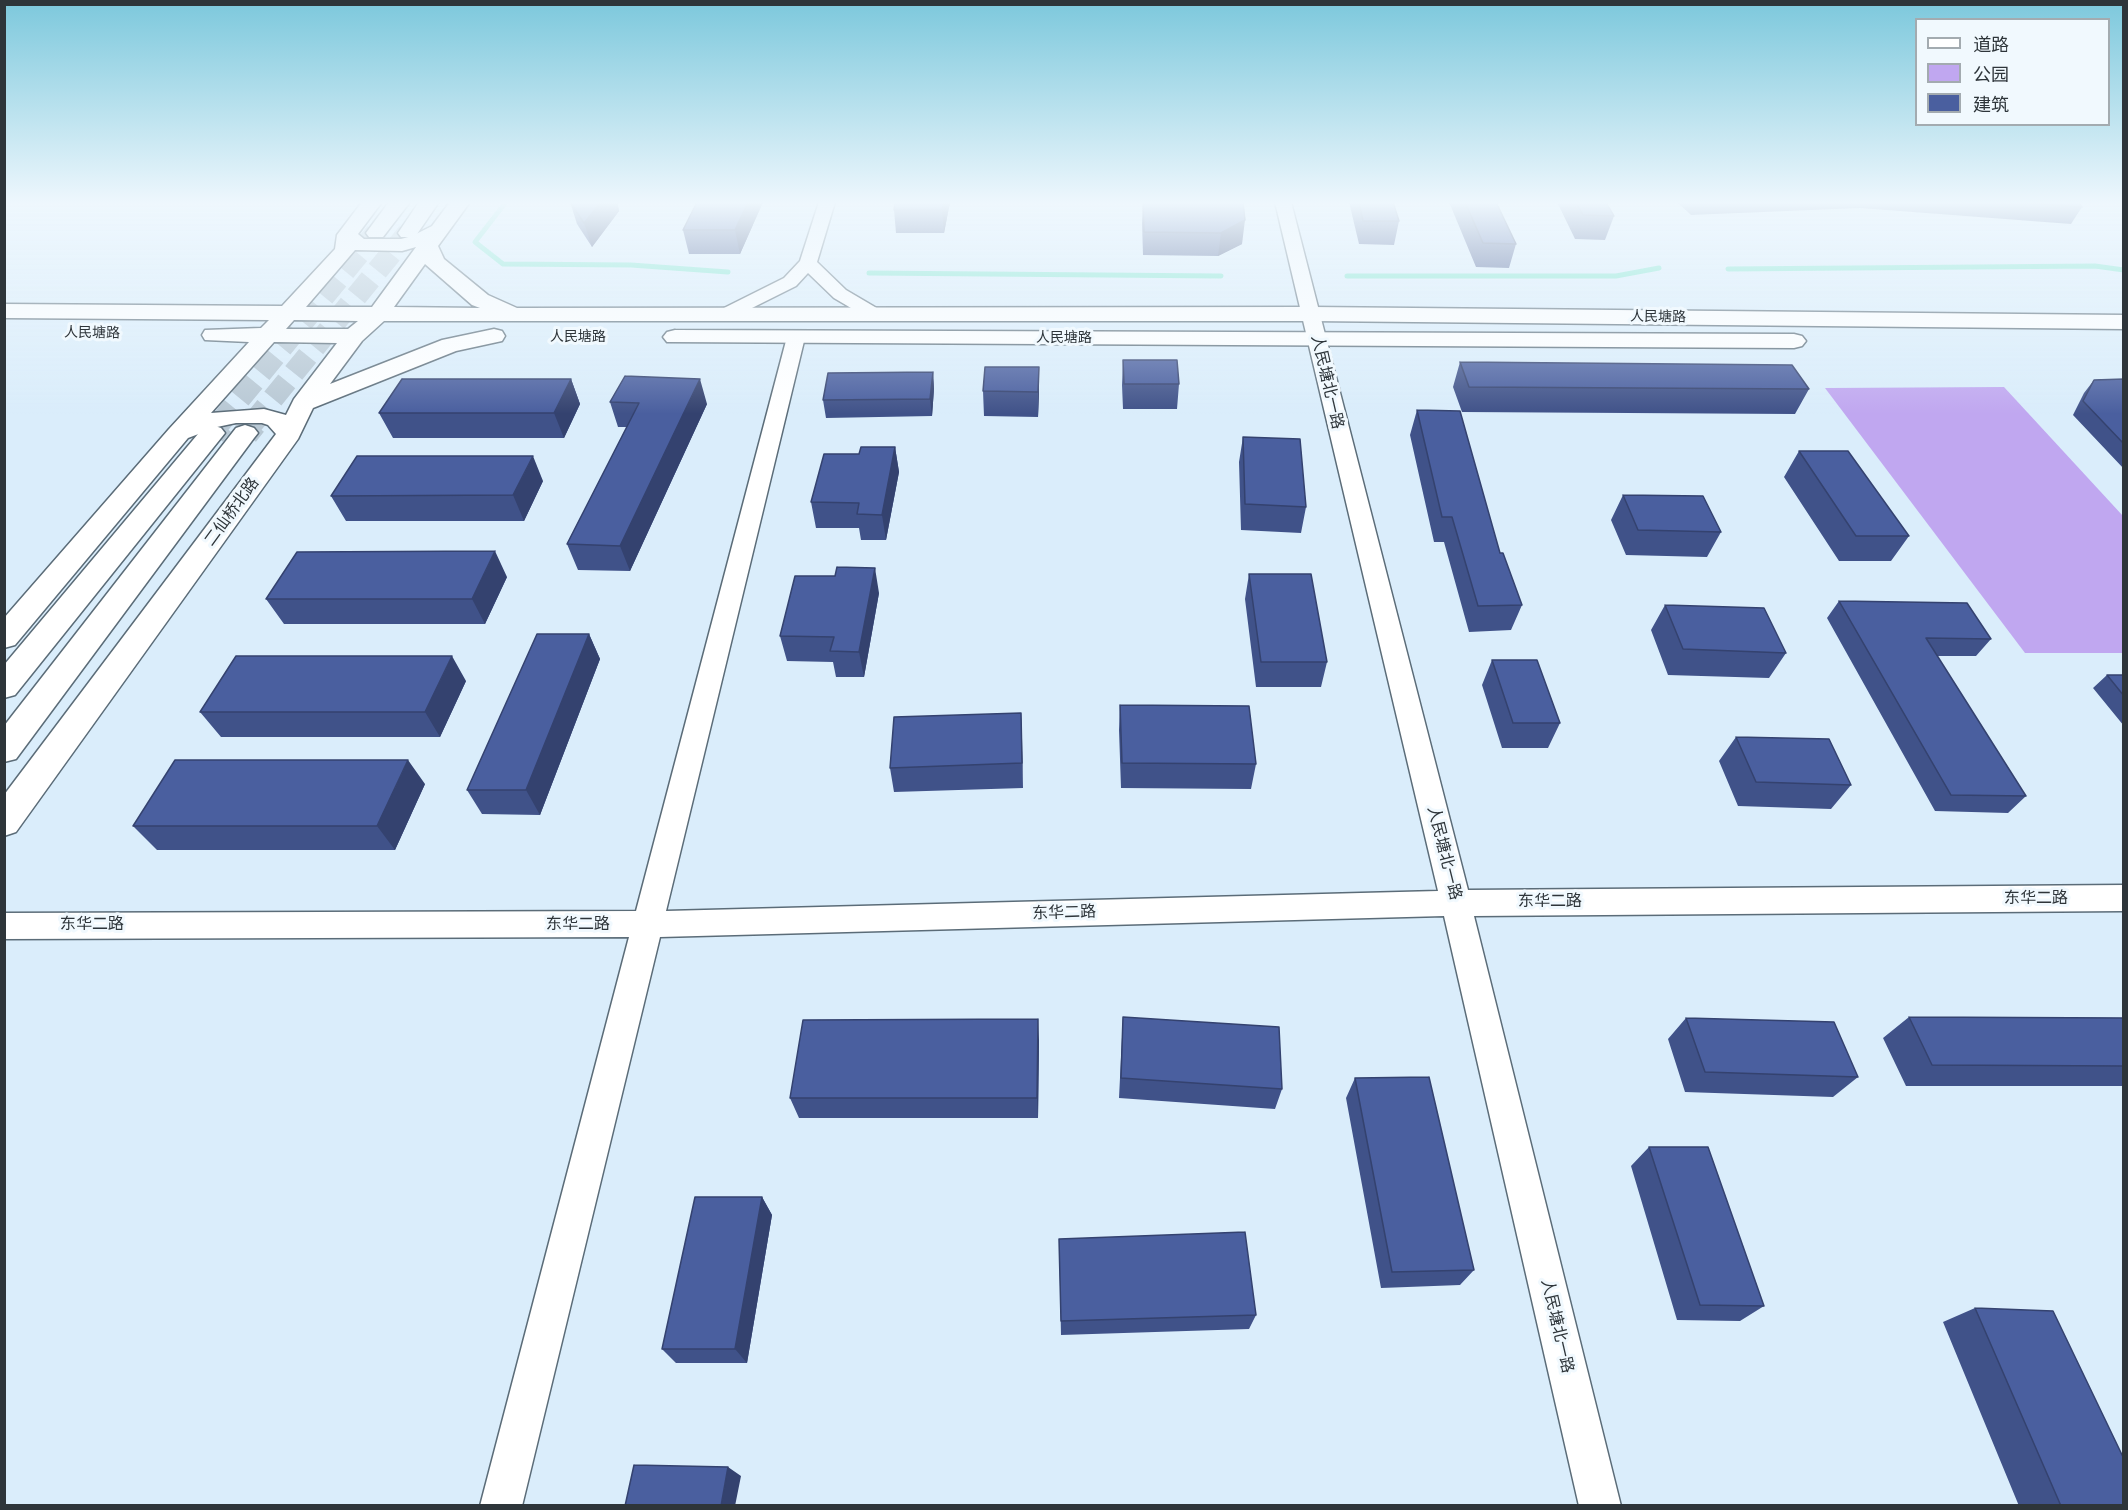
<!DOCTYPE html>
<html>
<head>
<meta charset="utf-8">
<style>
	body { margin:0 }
	#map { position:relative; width:2128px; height:1510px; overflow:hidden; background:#daedfb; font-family:Manrope,"Noto Sans SC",sans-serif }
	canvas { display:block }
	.frame { position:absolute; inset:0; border:6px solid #2e353a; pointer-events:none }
	.legend { position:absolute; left:1915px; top:18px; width:195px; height:108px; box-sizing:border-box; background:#f1f9fe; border:2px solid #a3abb0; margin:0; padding:8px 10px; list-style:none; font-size:18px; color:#2e353a }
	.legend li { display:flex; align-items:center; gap:12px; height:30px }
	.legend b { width:30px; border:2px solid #a3abb0 }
</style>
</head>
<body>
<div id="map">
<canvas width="2128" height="1510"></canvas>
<div class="frame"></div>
<ul class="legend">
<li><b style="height:8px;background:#fff"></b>道路</li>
<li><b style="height:16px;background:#c0a7f0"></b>公园</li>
<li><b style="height:16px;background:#4a5f9f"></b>建筑</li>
</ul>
</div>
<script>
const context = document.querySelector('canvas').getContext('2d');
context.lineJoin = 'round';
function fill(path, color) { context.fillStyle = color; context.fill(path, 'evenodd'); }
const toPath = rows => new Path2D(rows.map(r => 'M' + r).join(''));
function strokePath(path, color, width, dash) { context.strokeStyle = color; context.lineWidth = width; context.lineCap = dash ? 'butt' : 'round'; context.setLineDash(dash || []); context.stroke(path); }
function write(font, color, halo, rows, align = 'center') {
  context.font = font + ' Manrope,"Noto Sans SC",sans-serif'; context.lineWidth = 6; context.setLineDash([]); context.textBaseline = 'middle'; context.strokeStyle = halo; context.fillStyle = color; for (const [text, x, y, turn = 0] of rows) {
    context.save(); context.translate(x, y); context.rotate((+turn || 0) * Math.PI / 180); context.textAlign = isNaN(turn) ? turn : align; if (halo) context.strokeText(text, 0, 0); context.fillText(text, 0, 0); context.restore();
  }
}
fill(toPath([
	[2004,387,2123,516,2123,653,2025,653,1825,388]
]), '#c0a7f0');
strokePath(toPath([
	[506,202,475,242,503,264,631,265,728,272],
	[1728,269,2095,266,2124,270],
	[869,273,1221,276],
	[1347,276,1616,276,1659,268]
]), '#7ae5cb', 5);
strokePath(toPath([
	[219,424,376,233],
	[252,424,408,233]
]), '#b8c8d4', 22, [22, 11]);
strokePath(toPath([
	[212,433,220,423],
	[245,433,253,423]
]), '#b8c8d4', 28, [28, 14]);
const minor = toPath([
	[819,202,835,202,817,262,846,290,880,310,883,314,880,318,868,318,834,298,808,273,796,286,732,318,720,318,717,314,720,310,784,278,800,261,819,202],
	[1275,202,1291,202,1468,890,2124,885,2124,911,1474,916,1621,1506,1579,1506,1444,916,660,937,522,1506,480,1506,629,937,4,939,4,913,636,911,787,337,796,331,805,337,666,911,1438,891,1275,202]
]);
const secondary = toPath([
	[362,202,382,202,358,234,364,239,401,239,412,236,432,226,450,202,470,202,438,246,444,259,488,295,517,308,1312,307,2124,315,2124,329,1312,321,384,321,362,341,330,384,442,340,494,329,502,331,505,336,502,341,456,351,313,408,298,439,16,832,4,836,4,795,276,434,268,425,262,423,236,423,217,427,188,438,15,645,4,648,4,618,169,429,249,342,205,340,202,335,205,330,261,328,269,320,4,318,4,304,282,306,335,249,337,235,362,202],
	[416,247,372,307,306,307,355,250,402,251,416,247],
	[425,264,472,305,480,308,394,307,425,264],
	[294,320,358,321,348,329,286,329,294,320],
	[274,342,337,343,294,399,286,415,264,409,211,413,274,342],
	[675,330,1794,334,1802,336,1806,341,1802,346,1794,348,667,342,663,337,667,332,675,330]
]);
const primary = toPath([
	[389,202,410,202,383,237,369,237,366,233,389,202],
	[419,202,439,202,415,237,401,237,398,233,419,202],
	[212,425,221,428,225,433,221,438,15,695,4,698,4,665,203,428,212,425],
	[245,425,254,428,258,433,254,438,16,759,4,762,4,726,236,428,245,425]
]);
strokePath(minor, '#5b6c78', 3);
strokePath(secondary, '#5b6c78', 3);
strokePath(primary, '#5b6c78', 3);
fill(minor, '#fff');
fill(secondary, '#fff');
fill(primary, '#fff');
fill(toPath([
	[570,202,617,202,619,211,592,247,577,224],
	[763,202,740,254,689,254,683,230],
	[950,202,944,233,896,233,894,210],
	[1143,202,1243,202,1242,244,1218,256,1143,255,1142,223],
	[1349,202,1393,202,1399,221,1394,245,1359,244],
	[1449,202,1496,202,1516,244,1509,268,1476,267],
	[1557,202,1606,202,1614,216,1605,240,1575,239],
	[1677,202,2078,202,2082,207,2071,224,1860,208,1691,215],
	[1123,360,1179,384,1177,409,1123,409,1122,385],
	[1460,362,1809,389,1795,414,1462,412,1453,387],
	[985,367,1039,392,1038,417,984,416,983,391],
	[933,372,934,389,932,416,826,418,823,400],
	[571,379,580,404,564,438,393,438,379,413],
	[2124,379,2124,469,2073,415,2084,393,2094,380],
	[610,402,707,404,630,571,578,570,567,544,627,427,618,427],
	[1417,410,1500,553,1522,605,1511,630,1469,632,1444,542,1434,542,1410,435],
	[1243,437,1306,507,1301,533,1241,530,1239,462],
	[895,447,899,472,886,540,861,540,859,528,816,528,811,502,859,454],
	[1799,451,1909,536,1891,561,1839,561,1784,477],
	[543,481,524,521,346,521,331,496],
	[1623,495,1721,532,1707,557,1626,555,1611,520],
	[1249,574,1327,662,1321,687,1256,687,1245,599],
	[507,577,485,624,284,624,266,599],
	[879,593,864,677,836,677,833,662,787,661,780,636],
	[1839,601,1991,639,1976,656,1937,656,2026,796,2008,813,1935,811,1827,618],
	[1665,605,1786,653,1769,678,1668,675,1651,630],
	[589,634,600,659,540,815,482,814,467,790],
	[1492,660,1560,723,1548,748,1502,748,1482,685],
	[2107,675,2124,675,2124,726,2093,688],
	[466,681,440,737,221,737,200,712],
	[1120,705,1256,764,1251,789,1121,788,1119,730],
	[1021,713,1023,788,894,792,890,768],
	[1736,737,1851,785,1831,809,1738,806,1719,761],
	[425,784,395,850,157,850,133,826],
	[1123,1017,1282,1089,1275,1109,1119,1098],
	[1909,1017,2124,1018,2124,1086,1906,1086,1883,1038],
	[1686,1018,1858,1077,1833,1097,1685,1092,1668,1039],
	[1039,1040,1038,1118,799,1118,790,1098],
	[1355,1078,1474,1270,1460,1285,1381,1288,1346,1098],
	[1649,1147,1764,1306,1740,1321,1677,1320,1631,1166],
	[762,1197,772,1215,747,1363,676,1363,662,1349],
	[1059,1239,1256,1315,1249,1329,1061,1335],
	[1975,1308,2124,1506,2019,1506,1943,1322]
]), '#405289');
fill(toPath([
	[601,202,617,202,619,211,592,247,584,223],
	[748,202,763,202,740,254,735,230],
	[944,202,950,202,944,233,942,210],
	[1245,220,1242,244,1218,256,1221,233],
	[1039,367,1039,392,1038,417,1038,392],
	[933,372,934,389,932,416,930,399],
	[571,379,580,404,564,438,554,413],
	[700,379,707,404,630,571,620,546],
	[895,447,899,472,886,540,882,515],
	[533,456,543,481,524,521,513,495],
	[495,551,507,577,485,624,472,599],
	[875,568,879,593,864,677,859,652],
	[589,634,600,659,540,815,526,790],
	[452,656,466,681,440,737,425,712],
	[1021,713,1022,738,1023,788,1022,763],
	[408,760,425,784,395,850,377,826],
	[1038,1019,1039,1040,1038,1118,1037,1098],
	[762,1197,772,1215,747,1363,735,1349],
	[728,1467,741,1476,735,1506,721,1506]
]), '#34426f');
const building = toPath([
	[570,202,601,202,584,223,570,202],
	[697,202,748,202,735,230,683,230,697,202],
	[895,202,944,202,942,210,894,210,895,202],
	[1143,202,1243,202,1245,220,1221,233,1144,232,1143,202],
	[1359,202,1393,202,1399,221,1363,221,1359,202],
	[1465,202,1496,202,1516,244,1483,243,1465,202],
	[1576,202,1606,202,1614,216,1583,215,1576,202],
	[2015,202,2078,202,2082,207,2015,202],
	[1123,360,1177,360,1179,384,1124,384,1123,360],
	[1460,362,1792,365,1809,389,1469,387,1460,362],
	[985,367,1039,367,1038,392,983,391,985,367],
	[933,372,930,399,823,400,828,373,933,372],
	[625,376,700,379,620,546,567,544,639,403,610,402,625,376],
	[402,379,571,379,554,413,379,413,402,379],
	[2124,379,2124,444,2083,401,2094,380,2124,379],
	[1417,410,1460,411,1500,553,1503,553,1522,605,1478,606,1452,517,1442,517,1417,410],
	[1243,437,1300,439,1306,507,1245,504,1243,437],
	[861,447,895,447,882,515,857,514,859,503,811,502,824,454,859,454,861,447],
	[1799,451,1848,451,1909,536,1856,536,1799,451],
	[357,456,533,456,513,495,331,496,357,456],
	[1623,495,1703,496,1721,532,1638,530,1623,495],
	[495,551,472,599,266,599,297,552,495,551],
	[837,567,875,568,859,652,830,651,834,637,780,636,795,576,835,576,837,567],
	[1249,574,1311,574,1327,662,1261,662,1249,574],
	[1839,601,1967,603,1991,639,1926,638,2026,796,1951,795,1839,601],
	[1665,605,1764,608,1786,653,1683,649,1665,605],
	[537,634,589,634,526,790,467,790,537,634],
	[236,656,452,656,425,712,200,712,236,656],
	[1492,660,1537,660,1560,723,1513,723,1492,660],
	[2107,675,2124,675,2124,696,2107,675],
	[1120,705,1249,706,1256,764,1122,763,1120,705],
	[1021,713,1022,763,890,768,894,717,1021,713],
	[1736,737,1829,739,1851,785,1756,782,1736,737],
	[175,760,408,760,377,826,133,826,175,760],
	[1123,1017,1279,1027,1282,1089,1121,1078,1123,1017],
	[1909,1017,2124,1018,2124,1066,1932,1065,1909,1017],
	[1686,1018,1834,1022,1858,1077,1705,1072,1686,1018],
	[1038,1019,1037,1098,790,1098,803,1020,1038,1019],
	[1429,1077,1474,1270,1392,1272,1355,1078,1429,1077],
	[1649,1147,1708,1147,1764,1306,1700,1305,1649,1147],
	[695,1197,762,1197,735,1349,662,1349,695,1197],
	[1245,1232,1256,1315,1061,1321,1059,1239,1245,1232],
	[1975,1308,2053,1311,2124,1459,2124,1506,2061,1506,1975,1308],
	[634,1465,728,1467,721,1506,625,1506,634,1465]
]);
fill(building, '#4a5f9f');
strokePath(building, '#34426f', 1.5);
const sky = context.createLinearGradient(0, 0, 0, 414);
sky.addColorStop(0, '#7cc8dc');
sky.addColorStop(0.49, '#eef7fd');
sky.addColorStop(1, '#eef7fd00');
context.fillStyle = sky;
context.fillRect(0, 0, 2128, 414);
write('14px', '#2e353a', '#f1f9fe', [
	["人民塘路",1658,317,1],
	["人民塘路",92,333,1],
	["人民塘路",578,337],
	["人民塘路",1064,338]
]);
write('16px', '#2e353a', '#f1f9fe', [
	["人民塘北一路",1327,382,77],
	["二仙桥北路",232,512,-54],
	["人民塘北一路",1444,853,76],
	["东华二路",2036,899],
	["东华二路",1550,902],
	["东华二路",1064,913,-2],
	["东华二路",92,925],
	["东华二路",578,925],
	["人民塘北一路",1557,1326,77]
]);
</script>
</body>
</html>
